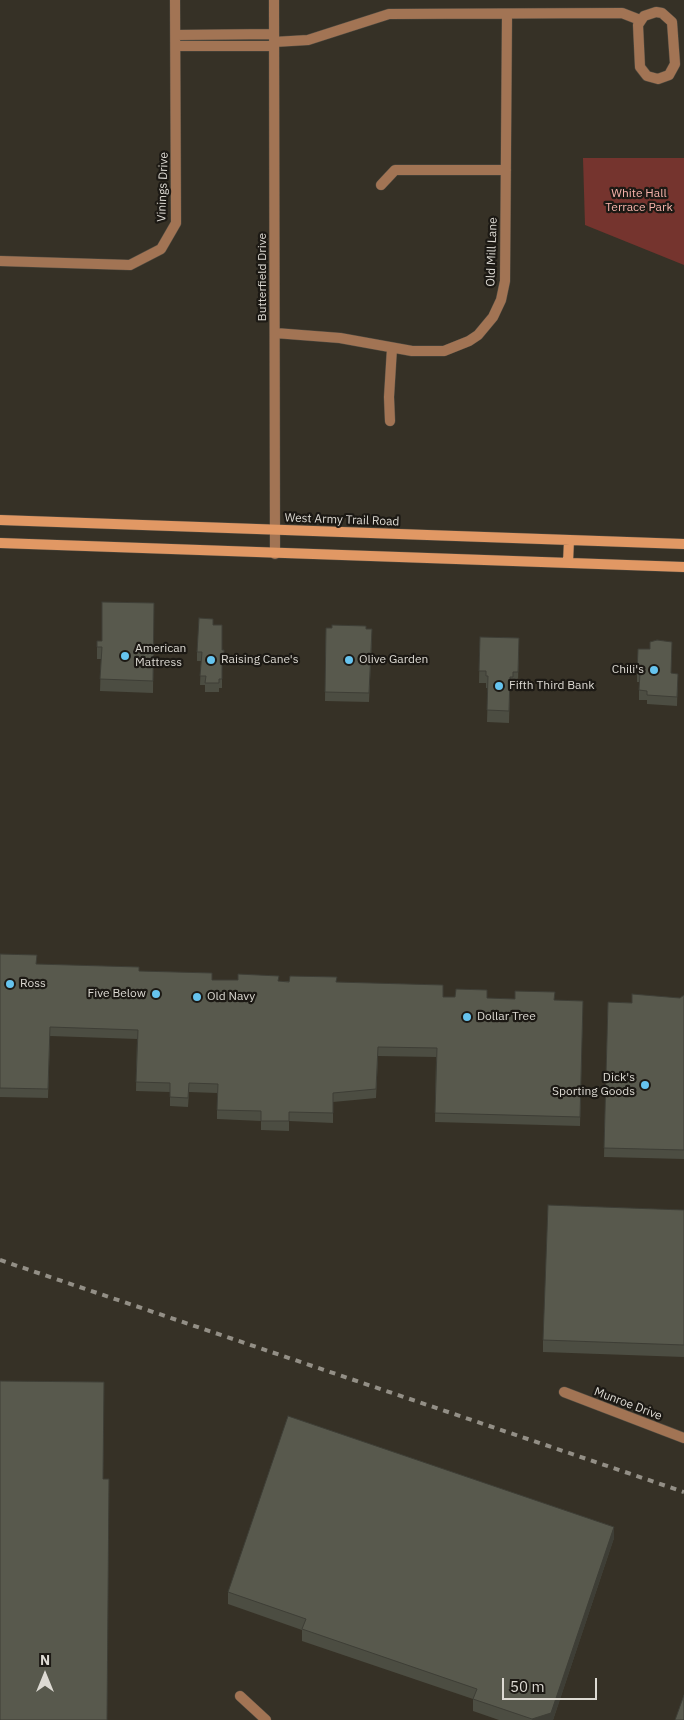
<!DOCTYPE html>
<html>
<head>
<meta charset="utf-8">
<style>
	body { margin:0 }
	#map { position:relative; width:684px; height:1720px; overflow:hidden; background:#363126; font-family:"IBM Plex Sans",sans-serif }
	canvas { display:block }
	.north { position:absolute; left:20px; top:1650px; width:50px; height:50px; -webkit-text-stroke:4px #1c1914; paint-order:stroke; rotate:0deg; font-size:14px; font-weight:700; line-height:20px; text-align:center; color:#dddad3 }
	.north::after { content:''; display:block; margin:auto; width:18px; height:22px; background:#dddad3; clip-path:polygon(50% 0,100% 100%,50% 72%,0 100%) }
	.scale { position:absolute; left:502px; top:1678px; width:95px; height:22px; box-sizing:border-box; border:2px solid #dddad3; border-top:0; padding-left:6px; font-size:15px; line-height:18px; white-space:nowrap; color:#dddad3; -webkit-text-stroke:4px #1c1914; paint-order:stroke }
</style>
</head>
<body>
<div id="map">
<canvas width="684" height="1720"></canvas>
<div class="north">N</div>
<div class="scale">50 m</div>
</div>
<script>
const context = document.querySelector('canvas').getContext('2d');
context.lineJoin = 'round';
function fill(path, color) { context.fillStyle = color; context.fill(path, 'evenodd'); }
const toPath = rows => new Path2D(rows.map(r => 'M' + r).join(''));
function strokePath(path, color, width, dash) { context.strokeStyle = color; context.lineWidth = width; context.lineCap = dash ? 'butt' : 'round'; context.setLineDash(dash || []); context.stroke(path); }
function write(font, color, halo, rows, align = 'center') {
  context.font = font + ' "IBM Plex Sans",sans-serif'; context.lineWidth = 4.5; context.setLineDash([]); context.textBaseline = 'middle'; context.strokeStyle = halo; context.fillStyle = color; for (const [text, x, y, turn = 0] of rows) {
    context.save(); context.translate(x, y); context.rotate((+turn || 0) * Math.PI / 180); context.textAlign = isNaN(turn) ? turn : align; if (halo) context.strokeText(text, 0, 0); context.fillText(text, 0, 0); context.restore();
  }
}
fill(toPath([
	[583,158,684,158,684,265,585,225]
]), '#75342e');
const minor = toPath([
	[274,0,275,554],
	[656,12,662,13,672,22,675,64,669,75,658,79,647,76,640,67,638,25,644,16,656,12],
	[176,35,274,34],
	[274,42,308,40,389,14,622,13,640,20],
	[176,46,274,46],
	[381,185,395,170,506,170],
	[0,261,130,265,161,249,176,223,175,0],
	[275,333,340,338,412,351,444,351,469,341,478,335,493,317,501,300,505,281,507,15],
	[390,421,389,397,392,348],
	[564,1392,684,1438],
	[240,1696,266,1720]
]);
const secondary = toPath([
	[0,520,684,544],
	[0,543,684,567],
	[568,563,569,540]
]);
strokePath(minor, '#514c42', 11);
strokePath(secondary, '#514c42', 11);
strokePath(minor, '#a27454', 10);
strokePath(secondary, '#e19864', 10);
strokePath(toPath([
	[0,1260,684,1492]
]), '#938f86', 4, [6, 6]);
fill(toPath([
	[154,603,153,693,100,691,101,659,97,659,97,641,102,641],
	[213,625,222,650,224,650,224,665,222,665,222,688,219,688,219,692,205,692,205,685,200,685,201,661,197,661,197,652],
	[326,628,366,629,372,638,369,702,325,701],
	[480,637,519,638,518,684,513,684,513,689,510,689,509,723,487,722,488,688,486,688,486,683,479,683],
	[637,673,678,674,677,706,647,704,647,700,639,700,639,682,637,682],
	[0,954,37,964,139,971,212,980,336,982,443,997,583,1001,580,1126,435,1122,436,1057,378,1056,376,1098,333,1102,333,1123,289,1121,289,1131,261,1130,261,1121,217,1119,217,1093,189,1092,188,1107,170,1106,170,1092,136,1091,137,1039,50,1036,48,1098,0,1097],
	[684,995,684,1159,604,1157,608,1002,632,1003,680,998],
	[684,1210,684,1357,543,1352,543,1340],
	[614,1538,553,1720,499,1720,473,1711,473,1699,302,1641,302,1630,228,1604,228,1592]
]), '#4c4d42');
fill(toPath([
	[614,1527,614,1538,553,1720,532,1720]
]), '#3e3e36');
const building = toPath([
	[102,602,154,603,153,681,100,679,102,647,97,647,97,641,102,641,102,602],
	[199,618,213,619,213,625,222,625,222,650,224,650,224,656,222,656,222,679,219,679,219,683,205,683,206,676,200,676,202,652,197,652,199,618],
	[332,625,366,626,366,629,372,629,369,693,325,692,326,628,332,628,332,625],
	[480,637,519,638,518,672,513,672,513,677,510,677,509,711,487,710,488,676,486,676,486,671,479,671,480,637],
	[657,640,672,642,671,673,678,674,677,697,647,695,647,691,639,690,640,673,637,673,638,649,650,649,650,642,657,640],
	[0,954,37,955,36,964,139,967,139,971,212,973,212,980,238,980,238,974,279,976,278,981,289,982,290,976,337,977,336,982,443,985,443,997,455,997,456,989,487,990,487,998,515,999,515,991,555,992,554,1000,583,1001,580,1117,435,1113,437,1048,378,1047,376,1089,333,1093,333,1113,289,1112,289,1121,261,1121,261,1111,217,1110,218,1084,189,1083,188,1098,170,1097,170,1083,136,1082,138,1030,50,1027,48,1089,0,1088,0,954],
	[632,994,680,998,684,995,684,1150,604,1148,608,1002,632,1003,632,994],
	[548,1205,684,1210,684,1345,543,1340,548,1205],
	[0,1381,104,1382,103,1479,109,1479,107,1720,0,1720,0,1381],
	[288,1416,614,1527,551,1713,532,1719,473,1699,477,1689,302,1629,306,1619,228,1592,288,1416],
	[684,1695,684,1720,675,1720,684,1695]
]);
fill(building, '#58594d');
strokePath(building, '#3e3e36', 1);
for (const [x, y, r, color] of [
	[125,656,5,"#66c4ef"],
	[211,660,5,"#66c4ef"],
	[349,660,5,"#66c4ef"],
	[654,670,5,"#66c4ef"],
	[499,686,5,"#66c4ef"],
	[10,984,5,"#66c4ef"],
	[156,994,5,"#66c4ef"],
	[197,997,5,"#66c4ef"],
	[467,1017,5,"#66c4ef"],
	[645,1085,5,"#66c4ef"]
]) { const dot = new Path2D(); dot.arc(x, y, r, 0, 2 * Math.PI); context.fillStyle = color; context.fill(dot); strokePath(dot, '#1c1914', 2); }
write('12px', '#dddad3', '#1c1914', [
	["Vinings Drive",163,187,-88],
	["Old Mill Lane",492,252,-88],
	["Butterfield Drive",263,277,-90],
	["West Army Trail Road",342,520,2],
	["Munroe Drive",628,1404,21]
]);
write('12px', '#f6b3ab', '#1c1914', [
	["White Hall",639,194],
	["Terrace Park",639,208]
]);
write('12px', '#dddad3', '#1c1914', [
	["American",135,649],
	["Mattress",135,663],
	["Raising Cane's",221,660],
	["Olive Garden",359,660],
	["Chili's",644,670,"right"],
	["Fifth Third Bank",509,686],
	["Ross",20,984],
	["Five Below",146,994,"right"],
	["Old Navy",207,997],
	["Dollar Tree",477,1017],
	["Dick's",635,1078,"right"],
	["Sporting Goods",635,1092,"right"]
], 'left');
</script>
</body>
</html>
